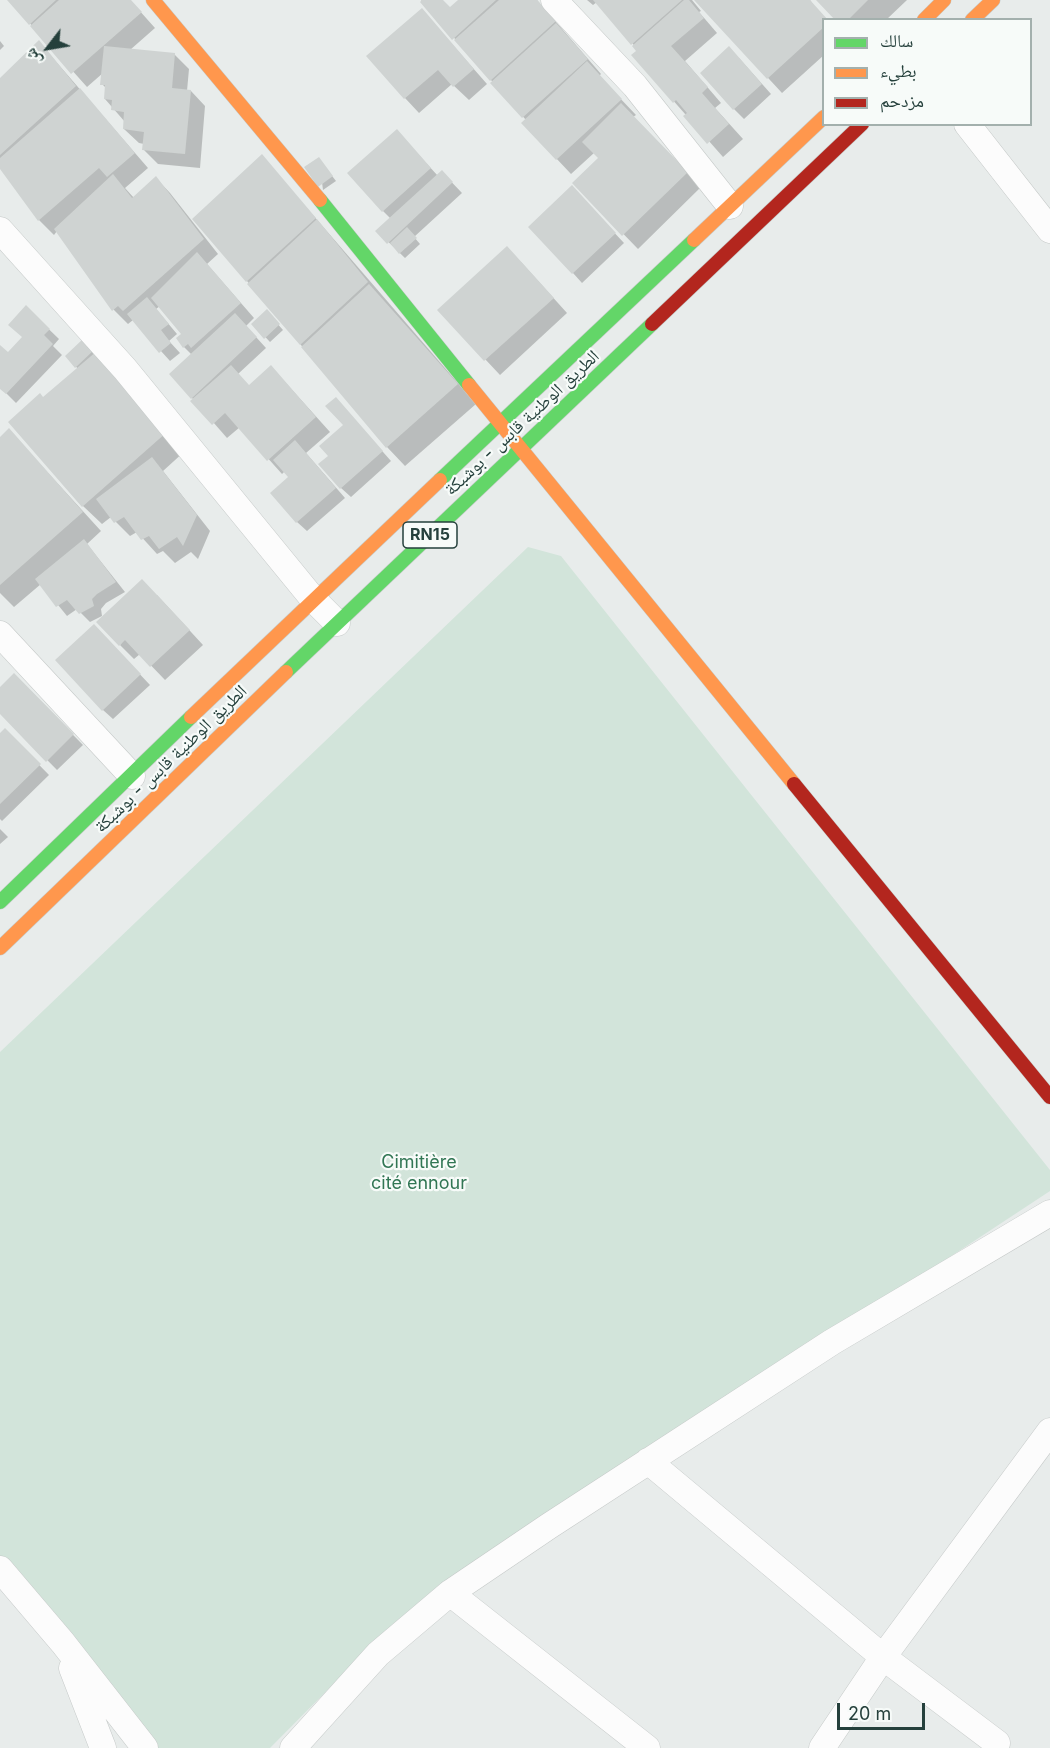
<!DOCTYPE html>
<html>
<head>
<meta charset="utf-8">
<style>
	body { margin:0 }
	#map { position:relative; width:1050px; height:1748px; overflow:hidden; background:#e8eceb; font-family:Inter,"Noto Naskh Arabic",sans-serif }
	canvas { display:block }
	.legend { position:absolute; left:822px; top:18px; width:210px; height:108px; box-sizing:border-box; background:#f7fbf9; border:2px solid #a3b0ad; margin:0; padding:8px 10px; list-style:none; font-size:18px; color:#25403c }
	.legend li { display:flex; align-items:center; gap:12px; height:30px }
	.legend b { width:30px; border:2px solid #a3b0ad }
	.north { position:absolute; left:18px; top:18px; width:60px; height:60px; -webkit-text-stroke:4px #f7fbf9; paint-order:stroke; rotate:239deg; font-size:16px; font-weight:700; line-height:24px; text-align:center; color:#25403c }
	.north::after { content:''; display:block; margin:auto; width:21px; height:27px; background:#25403c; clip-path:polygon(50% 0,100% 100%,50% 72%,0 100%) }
	.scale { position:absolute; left:837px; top:1703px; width:88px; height:27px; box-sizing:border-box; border:3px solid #25403c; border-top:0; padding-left:8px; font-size:18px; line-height:21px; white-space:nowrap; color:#25403c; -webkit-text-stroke:4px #f7fbf9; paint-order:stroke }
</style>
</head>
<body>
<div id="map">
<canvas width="1050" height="1748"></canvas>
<ul class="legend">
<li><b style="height:8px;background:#63d668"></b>سالك</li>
<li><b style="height:8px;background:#ff974d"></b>بطيء</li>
<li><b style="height:8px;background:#b3261e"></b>مزدحم</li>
</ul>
<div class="north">ش</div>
<div class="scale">20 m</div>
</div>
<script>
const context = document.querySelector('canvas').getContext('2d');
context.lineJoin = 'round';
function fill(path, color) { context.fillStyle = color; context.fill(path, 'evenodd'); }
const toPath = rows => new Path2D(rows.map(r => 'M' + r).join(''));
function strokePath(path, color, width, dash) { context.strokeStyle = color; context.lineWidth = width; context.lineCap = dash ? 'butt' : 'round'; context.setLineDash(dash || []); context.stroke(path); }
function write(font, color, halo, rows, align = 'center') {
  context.font = font + ' Inter,"Noto Naskh Arabic",sans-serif'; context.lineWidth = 4.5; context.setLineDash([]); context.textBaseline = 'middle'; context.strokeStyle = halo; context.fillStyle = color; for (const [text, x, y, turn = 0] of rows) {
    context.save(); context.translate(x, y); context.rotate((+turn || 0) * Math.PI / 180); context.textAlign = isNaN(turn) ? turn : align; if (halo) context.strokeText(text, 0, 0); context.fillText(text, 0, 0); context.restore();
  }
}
fill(toPath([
	[528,547,561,556,1050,1170,1050,1191,393,1624,270,1748,152,1748,0,1556,0,1052]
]), '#d2e4da');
fill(toPath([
	[9,0,130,0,155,28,130,50,174,54,189,69,187,91,191,91,205,106,200,168,158,164,144,150,144,144,139,143,124,129,125,122,105,99,106,88,102,84,103,73,87,87],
	[421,0,442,0,450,9,460,0,537,0,601,74,599,76,636,115,633,117,701,187,638,249,574,183,600,158,594,153,571,174,523,123,526,120],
	[587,0,692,0,701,11,699,12,717,33,685,61,721,103,715,108,743,139,723,157,633,55,638,51,633,44,597,2,593,5],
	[696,0,810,0,824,20,824,55,782,93],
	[818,0,907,0,886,20,837,20],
	[422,10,487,84,469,100,452,84,419,113,405,98],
	[0,41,4,46,0,50],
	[39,42,148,168,125,188,134,198,156,178,170,193,218,254,207,264,254,318,246,326,266,348,238,374,249,386,285,382,330,432,306,453,345,498,307,531,297,522,290,477,285,471,282,474,240,427,227,438,171,374,192,355,184,347,183,334,160,306,156,309,177,334,169,341,180,353,170,361,133,320,128,324,114,310,57,231,54,235,39,220,0,166,0,80],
	[739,58,771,94,744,119,734,109],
	[406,141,438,176,442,172,462,193,414,237,420,244,405,258,377,231,391,219,383,211],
	[262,156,476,404,405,466,387,447,247,281],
	[319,159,336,181,323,190],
	[581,197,624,243,582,283,573,273],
	[521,262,567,313,500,375,439,310],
	[27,308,59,339,53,346,62,355,16,403,0,387,0,347,8,354,23,338],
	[267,312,283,330,270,342,253,324],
	[84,340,185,451,163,471,210,531,198,559,191,552,175,563,163,551,157,554,137,532,130,536,111,517,102,524,83,506,43,399,78,369,67,356],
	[345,409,391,461,351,497,341,488,330,456,345,426],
	[9,430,101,531,87,544,125,592,106,603,101,609,102,616,90,622,77,609,67,616,41,584,14,607,0,593,0,439],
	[157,595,203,645,165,680,140,654,134,659,120,645],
	[103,635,150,685,113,719,103,710],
	[14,675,83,745,57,770,0,712,0,689],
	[5,730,49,775,2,821,0,819,0,735],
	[0,829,8,837,0,844]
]), '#0003');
fill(toPath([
	[7,0,56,0,29,25],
	[59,0,131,0,142,12,71,74,30,26],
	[422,0,443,0,450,7,458,0,496,0,452,40,420,2],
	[499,0,537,0,556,21,490,81,454,40],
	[593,0,682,0,631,45],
	[684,0,689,0,704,18,671,46,708,87,702,93,729,124,707,144,683,116,687,113,676,100,673,103,631,55,636,51,632,46],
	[694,0,810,0,828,20,824,20,824,27,767,79],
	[816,0,868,0,848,20,835,20],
	[422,8,474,69,453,87,438,70,404,99,366,56],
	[556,23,588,59,522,118,490,83],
	[39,40,76,86,0,155,0,78],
	[104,46,175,53,172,88,191,90,185,154,142,150,144,132,123,129,124,112,111,110,112,100,104,99,105,85,100,85],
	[729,46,762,84,733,110,700,73],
	[587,61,622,99,556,160,521,123],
	[80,88,135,153,107,177,99,168,38,221,0,169,0,158],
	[621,103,688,172,622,236,572,183,598,158,582,142],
	[397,129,431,168,382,212,347,173],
	[262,154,316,218,246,282,192,219],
	[319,157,333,176,318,187,304,167],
	[442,170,453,182,387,244,375,231],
	[113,174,132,198,156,176,204,239,123,311,118,306,112,311,54,229],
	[572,185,616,233,572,274,528,227],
	[317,219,368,282,300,345,247,284],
	[407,227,417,238,399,254,390,243],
	[507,246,554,298,484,361,437,310],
	[197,252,241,303,191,348,188,344,183,348,176,338,181,334,151,298],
	[369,284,458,384,386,448,301,347],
	[147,297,169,324,161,330,171,343,159,353,127,314],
	[26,305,50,329,44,335,53,344,6,394,0,389,0,345,8,352,22,337,8,325],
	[267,309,280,324,264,339,251,324],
	[235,313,257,337,191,399,169,374],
	[84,338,95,349,75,368,65,356],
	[97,351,167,432,82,507,8,422,40,393,43,397],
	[231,365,249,385,271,365,316,417,267,461,225,413,212,425,190,401],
	[336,397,383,451,340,489,318,464,328,456,319,446,343,425,325,406],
	[9,428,83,512,0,585,0,437],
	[295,440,336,488,296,523,270,493,288,477,273,460],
	[152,457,197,515,183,546,177,537,159,549,149,536,141,540,124,517,114,523,96,499],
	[84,539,116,582,97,594,92,599,94,606,79,614,67,600,56,607,35,579],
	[142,579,190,630,150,667,125,640,119,646,96,622],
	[94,624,141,674,102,711,55,660],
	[14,673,74,734,46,762,0,714,0,687],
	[5,728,41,764,0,804,0,733]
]), '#cfd3d2');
const street = toPath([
	[554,0,635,86,730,206],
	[967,124,1050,230],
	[0,230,125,369,313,599,337,623],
	[0,634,132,776],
	[648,1461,883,1657,997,1743],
	[0,1569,63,1643,145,1748],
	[450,1593,647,1748],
	[72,1668,103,1748],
	[293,1748,378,1654,450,1593,549,1526,832,1342,1050,1213],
	[822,1748,883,1657,1050,1431]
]);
const fast = toPath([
	[320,200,469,385],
	[440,480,694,240],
	[286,672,652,324],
	[0,902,191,717]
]);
const slow = toPath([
	[153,0,320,200],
	[924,20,944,0],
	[972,20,993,0],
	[694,240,824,117],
	[469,385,794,784],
	[191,717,440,480],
	[0,948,286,672]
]);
const jam = toPath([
	[652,324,862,124],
	[794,784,1050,1097]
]);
strokePath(street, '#c5c9c8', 27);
strokePath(fast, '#c4cac8', 15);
strokePath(slow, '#c4cac8', 15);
strokePath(jam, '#c4cac8', 15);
strokePath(street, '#fcfcfc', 26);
strokePath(fast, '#63d668', 14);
strokePath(slow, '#ff974d', 14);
strokePath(jam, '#b3261e', 14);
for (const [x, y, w] of [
	[430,535,54]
]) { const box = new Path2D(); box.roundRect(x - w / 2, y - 13, w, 26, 4.5); context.fillStyle = '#f7fbf9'; context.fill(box); strokePath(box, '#25403c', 1.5); }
write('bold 16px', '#25403c', null, [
	["RN15",430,535]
]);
write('18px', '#25403c', '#f7fbf9', [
	["الطريق الوطنية قابس - بوشبكة",522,423,-43],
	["الطريق الوطنية قابس - بوشبكة",171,759,-44]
]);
write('18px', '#317654', '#f7fbf9', [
	["Cimitière",419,1163],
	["cité ennour",419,1184]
]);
</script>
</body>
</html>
